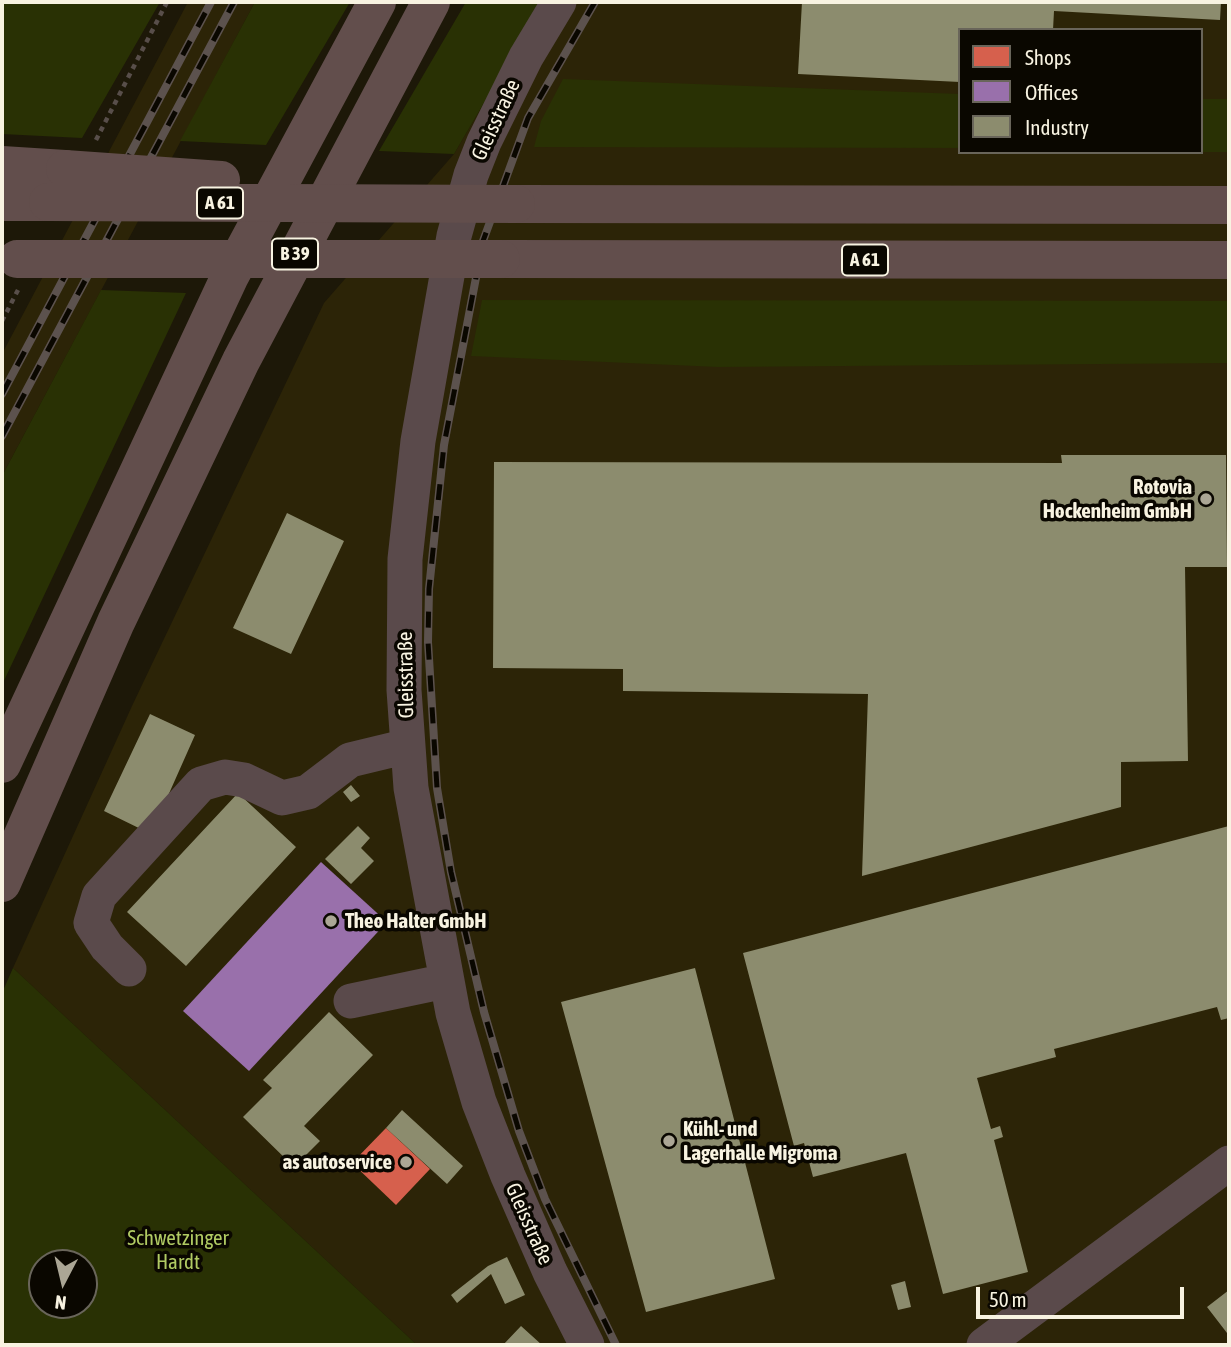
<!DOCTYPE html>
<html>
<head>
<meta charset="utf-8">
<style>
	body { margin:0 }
	#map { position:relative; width:1231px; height:1347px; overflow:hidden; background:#1d1808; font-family:"Asap Condensed",sans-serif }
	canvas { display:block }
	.frame { position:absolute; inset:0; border:4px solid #f8f3e1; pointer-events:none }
	.legend { position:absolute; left:958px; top:28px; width:245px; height:126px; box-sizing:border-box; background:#0a0700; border:2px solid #69655a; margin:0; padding:9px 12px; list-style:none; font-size:21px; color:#f8f3e1 }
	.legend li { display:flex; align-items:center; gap:14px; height:35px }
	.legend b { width:35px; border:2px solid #69655a }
	.north { position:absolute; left:28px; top:1249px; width:70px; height:70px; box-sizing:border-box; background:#0a0700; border:2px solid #69655a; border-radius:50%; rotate:187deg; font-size:19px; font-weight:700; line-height:28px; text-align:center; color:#f8f3e1 }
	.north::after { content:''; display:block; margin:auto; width:24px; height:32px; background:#aba695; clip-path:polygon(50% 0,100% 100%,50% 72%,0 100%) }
	.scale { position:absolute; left:976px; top:1287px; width:208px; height:32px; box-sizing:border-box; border:4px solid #f8f3e1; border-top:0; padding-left:9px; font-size:21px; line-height:24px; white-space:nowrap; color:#f8f3e1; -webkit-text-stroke:5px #0a0700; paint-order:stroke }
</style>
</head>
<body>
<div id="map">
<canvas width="1231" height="1347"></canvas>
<div class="frame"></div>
<ul class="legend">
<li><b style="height:19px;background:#d6604d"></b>Shops</li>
<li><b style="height:19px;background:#9970ab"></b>Offices</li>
<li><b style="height:19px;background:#8c8c6e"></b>Industry</li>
</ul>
<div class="north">N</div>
<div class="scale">50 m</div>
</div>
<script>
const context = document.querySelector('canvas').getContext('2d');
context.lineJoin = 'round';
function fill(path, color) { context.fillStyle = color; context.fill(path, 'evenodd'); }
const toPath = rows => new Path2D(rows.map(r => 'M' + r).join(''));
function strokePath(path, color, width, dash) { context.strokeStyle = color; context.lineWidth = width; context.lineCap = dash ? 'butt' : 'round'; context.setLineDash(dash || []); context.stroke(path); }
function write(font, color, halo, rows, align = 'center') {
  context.font = font + ' "Asap Condensed",sans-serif'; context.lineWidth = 7; context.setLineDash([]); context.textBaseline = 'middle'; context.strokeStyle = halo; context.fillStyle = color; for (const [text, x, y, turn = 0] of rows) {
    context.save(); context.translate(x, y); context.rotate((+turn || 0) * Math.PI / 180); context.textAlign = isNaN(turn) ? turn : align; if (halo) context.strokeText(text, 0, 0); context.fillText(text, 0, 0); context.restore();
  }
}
fill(toPath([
	[188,2,255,2,2,476,2,354],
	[543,2,1229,2,1229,1345,417,1345,13,968,132,706,324,303,454,154],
	[960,30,1201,30,1201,152,960,152]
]), '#2c2407');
fill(toPath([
	[2,2,160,2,82,138,2,134],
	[255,2,350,2,266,145,180,141],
	[466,2,543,2,454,154,379,151],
	[563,79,960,94,960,148,534,147,541,121],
	[1201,99,1229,99,1229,152,1201,152],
	[101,290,186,293,2,685,2,476],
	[482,300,1229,301,1229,363,718,367,471,356],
	[13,968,417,1345,2,1345,2,993],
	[42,1263,84,1263,84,1305,42,1305]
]), '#293104');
fill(toPath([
	[386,1128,430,1169,396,1205,352,1163]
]), '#d6604d');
fill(toPath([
	[321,862,387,922,249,1071,183,1011]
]), '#9970ab');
fill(toPath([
	[802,2,1221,2,1220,20,1054,11,1053,30,960,30,960,82,798,74],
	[1061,455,1226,455,1227,567,1185,567,1188,761,1121,762,1121,807,862,876,868,694,623,691,623,669,493,668,494,462,1062,463],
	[287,513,344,541,291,654,233,628],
	[150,714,195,735,151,834,104,811],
	[351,785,360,796,351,802,343,792],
	[238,793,296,847,186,966,127,912],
	[358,826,370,838,361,848,374,861,351,884,325,859],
	[1229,826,1229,1018,1221,1020,1217,1007,1054,1049,1056,1057,977,1078,991,1129,1000,1126,1003,1137,994,1140,1028,1272,943,1294,906,1153,813,1177,804,1143,794,1146,743,953],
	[695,968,775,1279,646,1312,561,1002],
	[329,1012,373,1055,304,1126,320,1141,294,1167,243,1117,272,1088,263,1080],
	[402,1110,463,1166,447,1184,386,1128],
	[507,1257,525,1295,505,1304,491,1274,457,1303,451,1295,488,1266],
	[905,1281,911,1307,898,1310,891,1285],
	[1229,1290,1229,1332,1227,1333,1207,1307],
	[521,1326,542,1345,503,1345]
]), '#8c8c6e');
strokePath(toPath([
	[96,140,167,2],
	[2,321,18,290]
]), '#584e4a', 4.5, [5, 5]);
strokePath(toPath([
	[559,2,526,57,484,142,471,175,454,236,418,441,405,559,404,690,411,788,453,1013,479,1102,508,1176,550,1272,587,1345],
	[129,969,107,947,91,923,99,896,201,784,225,777,244,780,282,798,308,792,350,760,408,746],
	[351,1001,446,981],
	[984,1345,1229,1163]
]), '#5a4a4b', 35);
strokePath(toPath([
	[2,165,65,169],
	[2,202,48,202],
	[516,204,1229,205],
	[501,259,1229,260],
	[2,764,230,276,377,2],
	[2,883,116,622,241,361,431,2]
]), '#624e4c', 38);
const rail = toPath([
	[595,2,528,118,483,241,444,445,429,589,428,642,437,788,451,872,484,1012,519,1131,545,1199,616,1345],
	[2,394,211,2],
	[2,436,234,2]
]);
strokePath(rail, '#5c524e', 8);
strokePath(rail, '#0a0700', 5, [16]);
strokePath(toPath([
	[65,169,221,180],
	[48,202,516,204],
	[17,259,501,259]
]), '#624e4c', 38);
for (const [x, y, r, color] of [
	[1206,499,7,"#aba695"],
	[331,921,7,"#aba695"],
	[669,1141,7,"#aba695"],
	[406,1162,7,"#aba695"]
]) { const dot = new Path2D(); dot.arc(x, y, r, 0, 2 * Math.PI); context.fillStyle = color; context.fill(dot); strokePath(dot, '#0a0700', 2.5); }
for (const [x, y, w] of [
	[220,203,46],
	[295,254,46],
	[865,260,46]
]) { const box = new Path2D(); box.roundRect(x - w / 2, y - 15.5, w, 31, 5); context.fillStyle = '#0a0700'; context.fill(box); strokePath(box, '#f8f3e1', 2); }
write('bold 19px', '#f8f3e1', null, [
	["A 61",220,203],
	["B 39",295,254],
	["A 61",865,260]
]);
write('21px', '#f8f3e1', '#0a0700', [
	["Gleisstraße",496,120,-65],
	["Gleisstraße",406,675,-91],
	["Gleisstraße",529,1224,66]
]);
write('bold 21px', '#f8f3e1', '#0a0700', [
	["Rotovia",1192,487],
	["Hockenheim GmbH",1192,511],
	["Theo Halter GmbH",345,921,"left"],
	["Kühl- und",683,1129,"left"],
	["Lagerhalle Migroma",683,1153,"left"],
	["as autoservice",392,1162]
], 'right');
write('21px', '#b1cb63', '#0a0700', [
	["Schwetzinger",178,1238],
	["Hardt",178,1262]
]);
</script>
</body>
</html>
